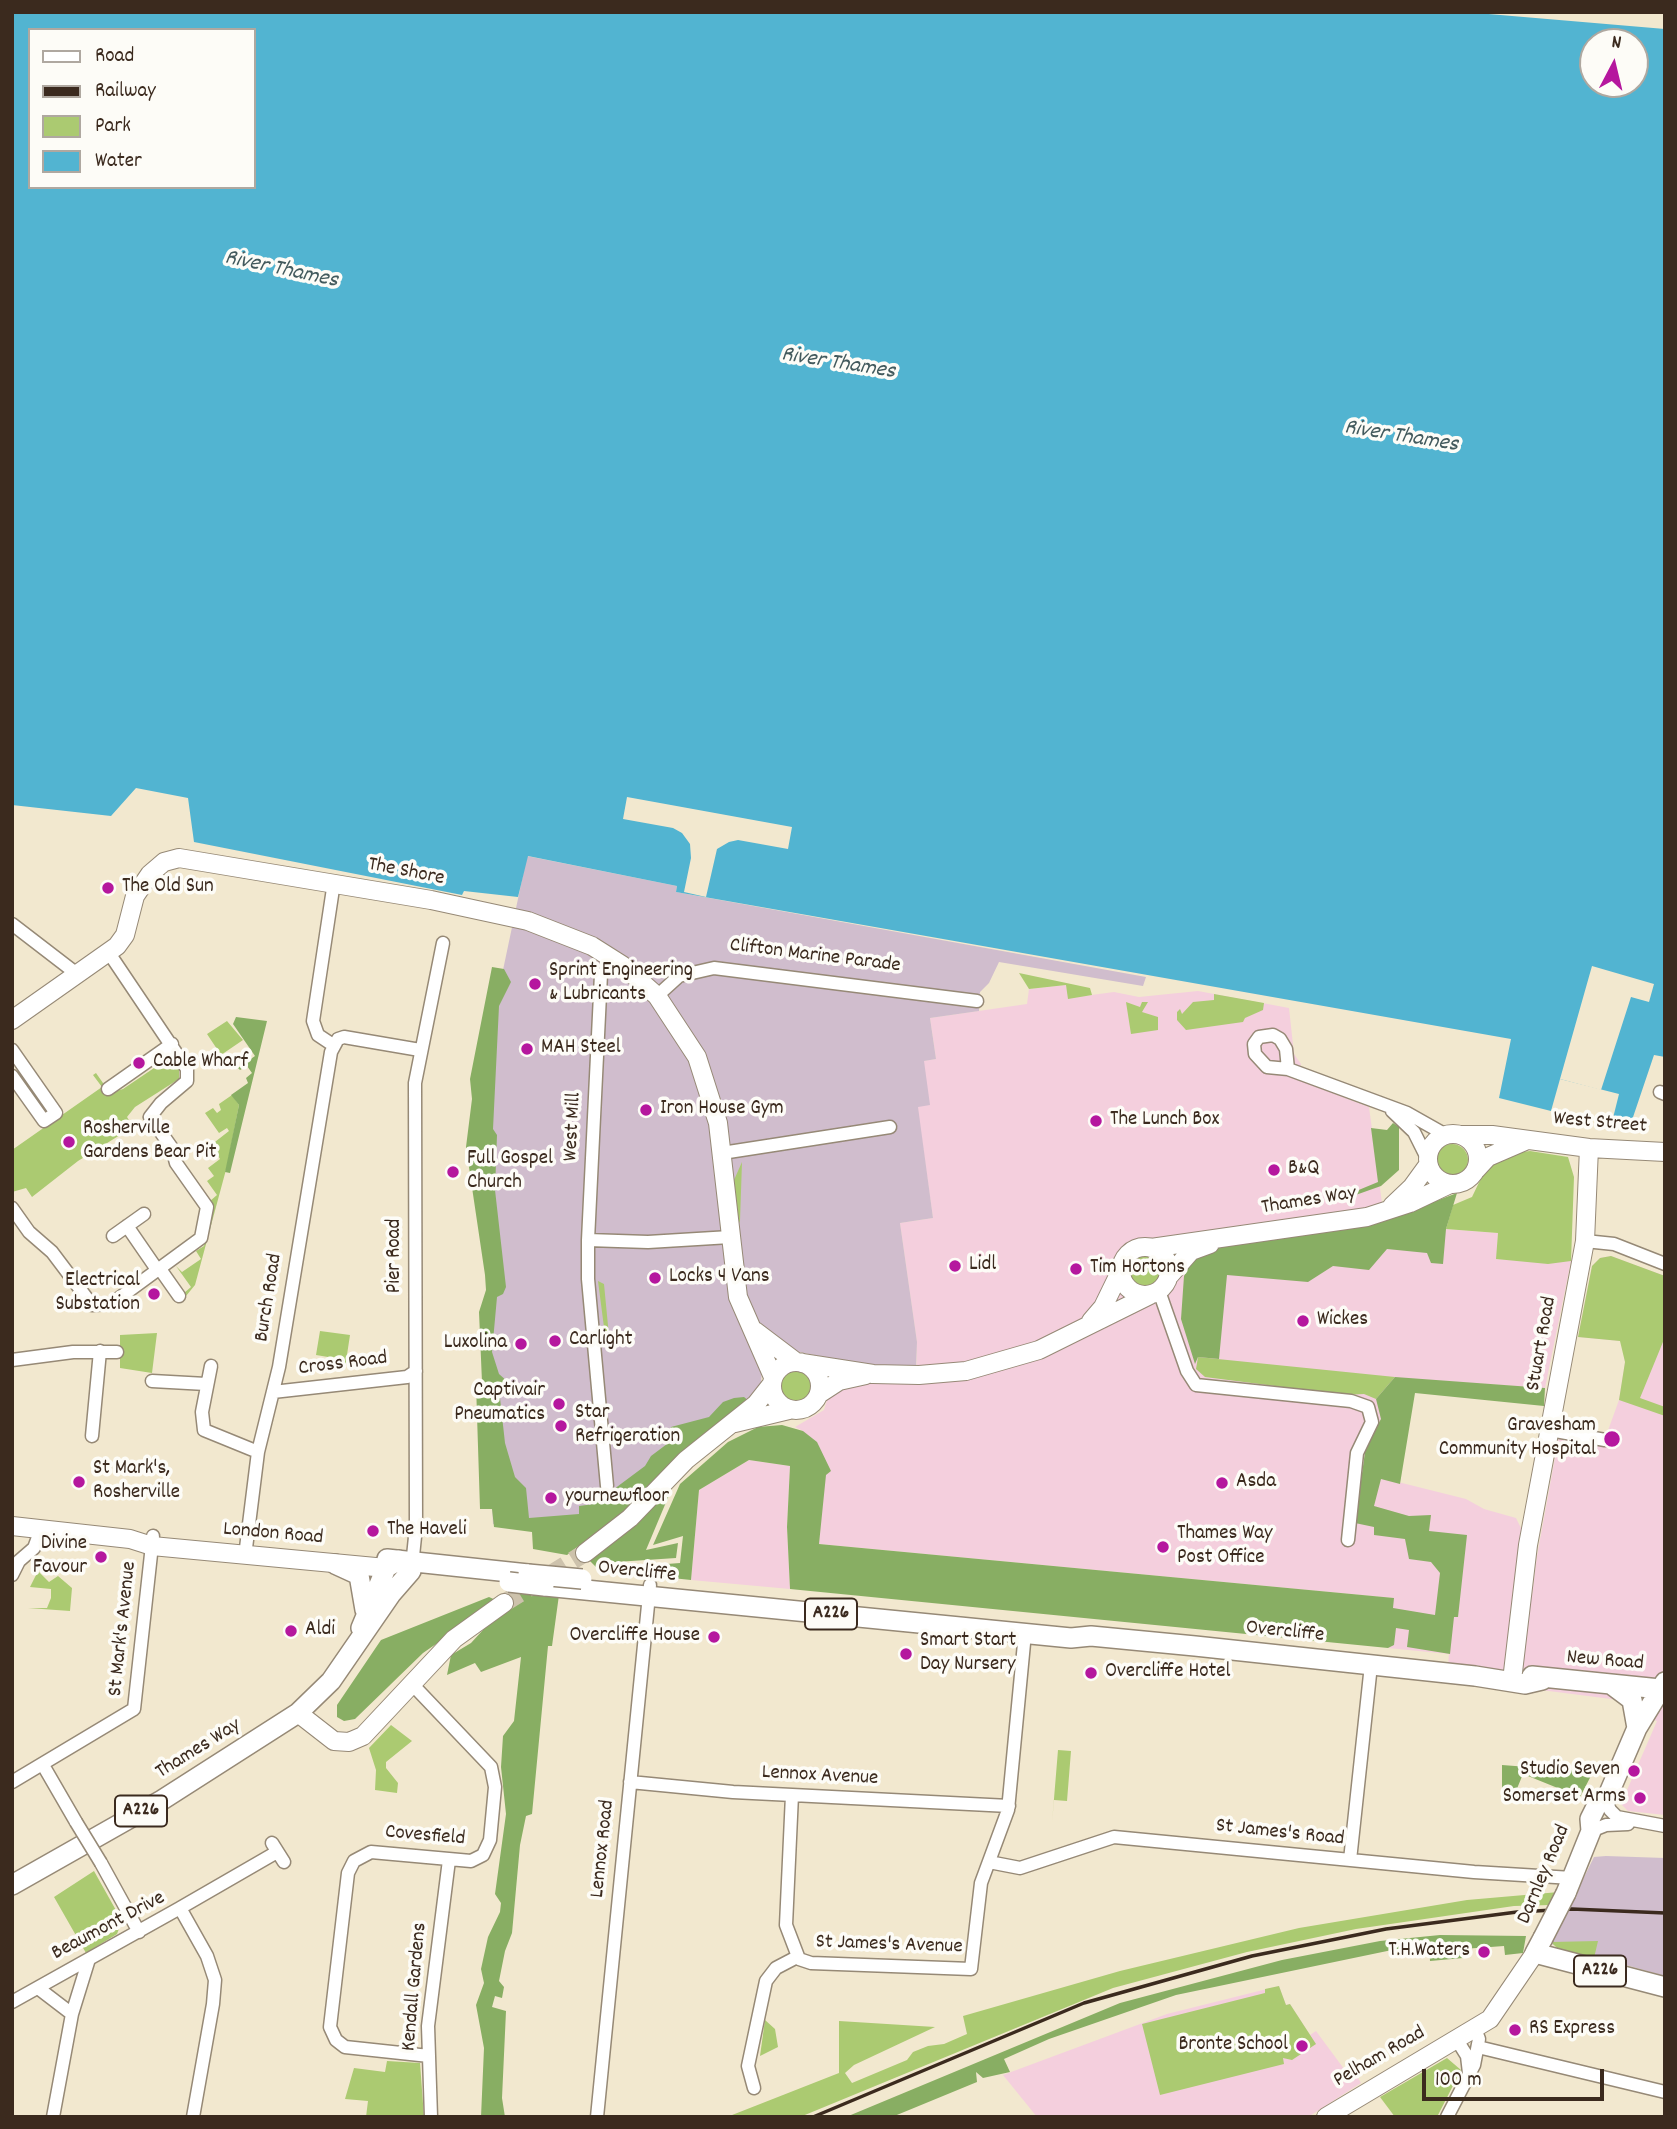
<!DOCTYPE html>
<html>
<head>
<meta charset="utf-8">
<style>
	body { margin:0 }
	#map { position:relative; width:1677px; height:2129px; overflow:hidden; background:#f2e8cf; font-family:Dekko,sans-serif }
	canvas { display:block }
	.frame { position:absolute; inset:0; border:14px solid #3b2a1e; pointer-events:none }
	.legend { position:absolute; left:28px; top:28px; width:228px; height:161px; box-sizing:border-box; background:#fdfcf7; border:2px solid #afa8a0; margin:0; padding:9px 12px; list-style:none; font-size:21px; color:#3b2a1e }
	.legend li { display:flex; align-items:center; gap:14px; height:35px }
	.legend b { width:35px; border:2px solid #afa8a0 }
	.north { position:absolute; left:1579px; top:28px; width:70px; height:70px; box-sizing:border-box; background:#fdfcf7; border:2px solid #afa8a0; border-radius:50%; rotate:7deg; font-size:19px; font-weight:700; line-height:28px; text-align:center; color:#3b2a1e }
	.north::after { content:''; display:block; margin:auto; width:24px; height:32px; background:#b5179e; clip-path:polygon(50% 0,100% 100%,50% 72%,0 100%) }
	.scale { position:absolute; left:1422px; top:2069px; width:182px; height:32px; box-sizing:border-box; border:4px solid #3b2a1e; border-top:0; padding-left:9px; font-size:21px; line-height:24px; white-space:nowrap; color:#3b2a1e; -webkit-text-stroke:5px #fdfcf7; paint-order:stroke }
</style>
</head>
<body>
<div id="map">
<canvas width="1677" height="2129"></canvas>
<div class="frame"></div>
<ul class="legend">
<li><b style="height:9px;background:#fff"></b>Road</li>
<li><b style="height:9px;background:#3b2a1e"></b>Railway</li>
<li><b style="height:19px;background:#abca71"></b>Park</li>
<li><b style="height:19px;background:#52b4d1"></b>Water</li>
</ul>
<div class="north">N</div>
<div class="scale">100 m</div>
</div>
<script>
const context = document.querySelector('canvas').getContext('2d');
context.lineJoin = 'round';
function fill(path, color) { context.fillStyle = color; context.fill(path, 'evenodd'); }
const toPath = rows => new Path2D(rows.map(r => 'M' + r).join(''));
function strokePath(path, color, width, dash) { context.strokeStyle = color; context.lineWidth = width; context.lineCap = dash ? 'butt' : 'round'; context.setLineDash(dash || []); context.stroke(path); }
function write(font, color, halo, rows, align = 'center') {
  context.font = font + ' Dekko,sans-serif'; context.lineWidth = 7; context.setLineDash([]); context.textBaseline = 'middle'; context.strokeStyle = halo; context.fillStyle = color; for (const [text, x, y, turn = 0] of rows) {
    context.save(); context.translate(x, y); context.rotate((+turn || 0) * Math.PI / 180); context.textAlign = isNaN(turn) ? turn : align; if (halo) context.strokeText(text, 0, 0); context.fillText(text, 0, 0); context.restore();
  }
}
fill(toPath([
	[1066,985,1069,998,1114,992,1139,997,1198,991,1289,1008,1294,1054,1301,1064,1296,1079,1369,1107,1382,1203,1383,1233,1446,1229,1498,1233,1497,1259,1571,1261,1545,1388,1395,1378,1382,1478,1466,1499,1484,1509,1516,1518,1523,1532,1516,1594,1532,1596,1537,1556,1561,1425,1606,1436,1619,1400,1625,1362,1623,1344,1620,1341,1578,1337,1592,1266,1600,1258,1611,1256,1665,1276,1665,1815,1628,1811,1621,1804,1657,1721,1630,1712,1619,1700,1447,1678,1449,1654,1388,1648,1393,1598,819,1544,803,1431,795,1427,824,1410,827,1400,838,1390,863,1381,916,1382,917,1342,900,1223,933,1218,917,1106,929,1104,923,1061,936,1059,930,1018,1027,1004,1029,989],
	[749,1460,790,1466,787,1527,790,1589,691,1580,699,1490],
	[1279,1986,1286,2005,1290,2004,1310,2035,1316,2031,1350,2077,1358,2078,1361,2083,1308,2117,1037,2117,1003,2075,1167,2014]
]), '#f4cfdd');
fill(toPath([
	[527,856,677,886,676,892,1146,977,1143,986,999,962,989,983,980,992,979,1011,930,1018,936,1059,924,1061,930,1105,918,1107,933,1218,900,1223,917,1342,916,1369,858,1364,794,1351,776,1358,762,1369,761,1383,755,1396,557,1532,493,1524,486,1367,495,1008],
	[1606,1856,1665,1858,1665,1976,1551,1944,1594,1857]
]), '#d0bdcd');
fill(toPath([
	[1019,973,1090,988,1092,995,1068,999,1066,985,1029,989],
	[1214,994,1264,1003,1263,1010,1245,1018,1243,1022,1186,1030,1177,1020,1177,1012,1180,1009,1182,1014,1193,1002,1214,1000],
	[1126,1002,1140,1007,1142,1002,1148,1002,1142,1012,1158,1017,1158,1030,1131,1034],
	[227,1021,243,1040,221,1055,207,1034],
	[169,1053,179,1069,179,1079,135,1107,127,1117,133,1127,78,1161,32,1197,26,1188,12,1192,12,1150,102,1087,93,1075,96,1073,110,1093,123,1089,157,1066,158,1060],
	[232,1095,239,1105,227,1166,195,1285,186,1296,184,1293,191,1287,176,1266,182,1272,201,1259,196,1251,204,1246,213,1206,210,1201,217,1195,207,1181,214,1176,208,1168,220,1159,211,1145,229,1131,227,1128,219,1133,205,1113,213,1108,217,1113,221,1110,219,1104],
	'1436 1160a16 16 0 1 1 32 0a16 16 0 1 1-32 0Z',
	[1530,1151,1568,1157,1574,1177,1571,1261,1548,1264,1496,1259,1498,1233,1446,1229,1453,1205,1472,1197,1485,1170,1506,1154],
	[742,1162,740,1221,739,1223,734,1180],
	'1129 1271a17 17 0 1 1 34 0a17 17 0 1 1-34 0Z',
	[1611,1256,1665,1276,1665,1337,1640,1398,1665,1407,1665,1416,1619,1400,1625,1362,1620,1341,1578,1337,1592,1266,1600,1258],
	[598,1281,604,1284,609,1336,618,1336,618,1341,605,1335],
	[320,1331,350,1335,345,1368,330,1371,334,1358,316,1355],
	[157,1333,152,1373,120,1368,120,1335],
	[1198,1357,1395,1377,1376,1399,1364,1394,1345,1395,1205,1377,1196,1369],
	'778 1387a17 17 0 1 1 34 0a17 17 0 1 1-34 0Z',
	[38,1571,49,1582,58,1576,72,1588,70,1611,28,1608,47,1608,51,1598,51,1589,30,1587],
	[391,1725,412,1741,386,1762,386,1768,398,1783,397,1793,375,1790,376,1770,369,1748],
	[1058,1750,1071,1751,1067,1801,1054,1800,1052,1823],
	[94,1871,122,1921,117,1934,86,1953,54,1897],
	[1559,1892,1550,1905,1514,1906,1356,1929,1247,1952,1113,1988,800,2117,727,2117,839,2073,839,2021,935,2027,854,2065,845,2073,852,2083,907,2060,913,2052,928,2046,944,2044,967,2034,963,2016,1120,1971,1299,1928,1467,1900],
	[1598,1941,1594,1958,1557,1948,1551,1942],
	[1279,1986,1286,2005,1290,2004,1316,2044,1292,2060,1283,2058,1284,2064,1160,2095,1142,2024,1265,1993,1265,1989],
	[765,2020,775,2029,778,2047,760,2056],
	[1447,2058,1461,2070,1437,2117,1395,2117,1380,2097],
	[387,2061,420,2063,424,2117,366,2117,368,2101,345,2099,354,2068,385,2072]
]), '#abca71');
fill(toPath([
	[492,967,504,969,511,982,499,1006,493,1129,497,1135,495,1190,506,1287,503,1294,497,1297,492,1352,499,1374,508,1382,509,1388,500,1398,505,1443,515,1477,526,1488,529,1518,579,1514,579,1506,594,1504,645,1466,651,1456,667,1444,671,1427,709,1417,723,1402,734,1398,744,1397,750,1402,645,1495,567,1555,533,1549,532,1532,494,1527,492,1509,480,1509,476,1384,482,1382,479,1312,486,1290,485,1275,466,1147,472,1099,470,1079],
	[236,1017,267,1021,230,1173,225,1172,239,1105,231,1095,248,1083,246,1078,252,1073,247,1066,240,1070,238,1068,255,1056,233,1024],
	[1393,1123,1399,1127,1399,1170,1381,1186,1350,1197,1349,1194,1378,1182,1371,1128,1387,1130],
	[1457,1193,1446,1229,1443,1264,1431,1263,1427,1253,1387,1249,1369,1270,1333,1266,1308,1282,1227,1275,1219,1359,1198,1357,1195,1364,1181,1319,1184,1276,1193,1259,1213,1247,1407,1212],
	[1395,1377,1545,1388,1544,1406,1415,1393,1400,1484,1381,1479,1374,1506,1409,1516,1431,1515,1429,1531,1467,1535,1458,1617,1454,1617,1450,1654,1407,1647,1409,1630,1396,1628,1394,1645,1388,1648,790,1589,787,1527,790,1466,749,1460,699,1490,691,1580,615,1572,615,1568,680,1563,683,1536,653,1545,680,1484,728,1442,758,1427,782,1425,803,1431,817,1442,831,1471,826,1475,819,1544,1394,1598,1393,1608,1435,1615,1440,1573,1431,1562,1409,1559,1405,1539,1374,1535,1374,1527,1355,1523,1366,1445,1381,1419,1376,1399],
	[672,1488,646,1550,678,1543,676,1558,601,1563,596,1567,589,1560,648,1512],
	[519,1594,559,1595,552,1646,548,1646,532,1814,526,1816,520,1845,512,1933,505,1951,499,1981,504,1987,502,1998,495,1996,492,2007,506,2011,502,2098,505,2117,481,2117,484,2048,476,2005,484,1983,481,1969,488,1937,500,1912,501,1903,495,1894,506,1814,501,1767,503,1736,514,1721,521,1657,481,1672,475,1663,447,1675,451,1655,471,1643,483,1630,492,1611],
	[489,1597,498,1601,423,1653,355,1719,344,1721,337,1717,337,1705,381,1640],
	[1502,1765,1593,1772,1580,1797,1523,1774,1516,1791,1508,1788,1502,1802],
	[1440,1935,1526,1936,1523,1953,1505,1955,1504,1946,1463,1949,1463,1958,1430,1961,1429,1946,1392,1950,1176,1995,1049,2039,1004,2059,1010,2072,983,2078,976,2072,977,2082,892,2117,846,2117,1120,2003,1282,1960,1380,1941]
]), '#88ae63');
fill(toPath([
	[12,12,1665,12,1665,1057,1654,1055,1629,1129,1611,1126,1619,1094,1560,1079,1551,1111,1499,1098,1511,1039,676,892,677,886,528,856,518,897,464,891,462,895,194,842,188,798,136,788,111,816,12,805],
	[30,30,254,30,254,187,30,187],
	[1593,42,1635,42,1635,84,1593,84]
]), '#52b4d1');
fill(toPath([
	[1465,12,1665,12,1665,29],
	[627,797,792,827,788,849,738,840,729,842,717,849,706,897,684,892,691,858,690,844,682,833,673,828,623,819],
	[1592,966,1654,984,1649,1002,1631,997,1601,1090,1560,1079]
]), '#f2e8cf');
strokePath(toPath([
	[504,1603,585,1553]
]), '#cdc2ac', 18, [18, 9]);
const street = toPath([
	[12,924,77,974],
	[601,974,588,1240,588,1279,607,1486],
	[657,996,679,976,714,968,977,1001],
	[333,1045,318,1035,313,1021,334,882],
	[12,1050,56,1113,44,1121,12,1076],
	[1288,1069,1286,1049,1280,1039,1273,1035,1259,1037,1254,1044,1255,1054,1267,1067,1288,1069,1407,1113,1446,1135],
	[108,1089,172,1044],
	[1660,1092,1665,1094],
	[1392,1111,1414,1132,1427,1158],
	[722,1153,890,1127],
	[12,1208,29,1232,52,1252,92,1305,111,1304,201,1238,207,1207,176,1163,172,1148,150,1117,161,1103,187,1081,187,1069,109,953],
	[127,1226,158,1271],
	[113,1236,144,1214],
	[588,1240,648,1242,730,1237],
	[1585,1241,1614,1244,1665,1264],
	[160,1269,179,1296],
	[1159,1291,1187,1371,1196,1385,1351,1401,1368,1407,1372,1422,1357,1453,1348,1540],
	[12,1360,73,1352,117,1352],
	[211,1366,202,1412,204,1430,258,1452],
	[152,1381,206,1384],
	[273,1392,407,1377,416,1371],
	[1550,1430,1605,1440],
	[92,1436,100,1351],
	[245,1556,258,1452,279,1367,331,1052,338,1039,344,1037,420,1050],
	[412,1566,416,1527,415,1083,443,943],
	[12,1575,19,1561,34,1548,41,1529],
	[411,1683,491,1767,495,1787,490,1840,483,1855,471,1861,371,1852,354,1861,348,1873,330,2027,336,2040,345,2047,429,2056],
	[43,1765,76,1822],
	[12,1782,134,1709,153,1536],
	[630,1782,733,1792,1009,1806],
	[792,1795,786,1925,799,1959,811,1963,971,1969,981,1883,1008,1810,1025,1633],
	[1606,1800,1610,1810,1617,1817,1665,1826],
	[1591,1831,1606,1825,1628,1824],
	[272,1843,284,1862],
	[1350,1860,1371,1665],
	[989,1862,1020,1868,1114,1837,1474,1872,1572,1878],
	[101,1863,139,1932],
	[180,1908,277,1852],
	[38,1988,72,2014,53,2117],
	[12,2002,180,1908,207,1956,215,1980,213,2004,193,2117],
	[72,2014,89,1959],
	[1457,2040,1467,2056,1469,2073],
	[1478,2047,1665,2092],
	[754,2088,748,2066,766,1981,776,1968,797,1957],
	[431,2117,428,2026,449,1860],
	[597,2117,650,1585],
	[1447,2117,1474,2065,1479,2039,1475,2029]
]);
const secondary = toPath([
	[12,1020,117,946,125,935,135,896,150,874,164,862,179,858,431,900,528,921,592,946,622,965,657,996,697,1057,718,1123,738,1297,773,1377],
	'1428 1159a25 25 0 1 1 50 0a25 25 0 1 1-50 0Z',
	[1462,1135,1492,1135,1589,1148,1665,1152],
	[1476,1170,1488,1157,1525,1141],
	[1392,1206,1412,1187,1428,1165],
	'1121 1271a24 24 0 1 1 48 0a24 24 0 1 1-48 0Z',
	[1151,1248,1367,1217,1410,1203,1450,1184],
	[1170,1275,1191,1251,1210,1244],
	[1091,1321,1103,1307,1121,1270],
	[755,1331,796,1362],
	'772 1386a24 24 0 1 1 48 0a24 24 0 1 1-48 0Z',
	[802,1363,873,1374,919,1375,966,1371,1039,1350,1150,1295],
	[819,1394,839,1381,866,1375],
	[735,1423,789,1410],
	[12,1526,130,1539,152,1546,386,1568],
	[585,1553,630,1518,686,1460,756,1404,771,1385],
	[1513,1672,1528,1545,1585,1241,1589,1148],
	[298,1713,334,1741,349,1742,363,1736,454,1639,504,1603],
	[1326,2117,1490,2019,1535,1953]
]);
const primary = toPath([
	[387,1559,528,1574],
	[335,1564,359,1575,365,1610],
	[545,1586,1071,1638,1091,1636,1195,1646,1475,1676,1525,1684,1542,1680],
	[361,1628,386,1568,399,1560],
	[1532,1676,1660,1689],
	[1612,1685,1632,1700,1637,1728],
	[12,1885,162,1800,298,1713,331,1681,391,1594,411,1571],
	[1566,1893,1591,1831,1590,1819,1597,1805,1606,1800,1637,1728,1665,1682],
	[1543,1938,1535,1953,1665,1987]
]);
strokePath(street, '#968976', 15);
strokePath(secondary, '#968976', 20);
strokePath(primary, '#968976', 22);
strokePath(street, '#fff', 12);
strokePath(secondary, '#fff', 18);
strokePath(primary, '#fff', 19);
strokePath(toPath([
	[813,2117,1084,2003,1252,1956,1386,1929,1517,1912,1572,1909,1665,1913]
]), '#3b2a1e', 3.5);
const streetBridge = toPath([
	[76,1822,101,1863]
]);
const primaryBridge = toPath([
	[528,1574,582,1579],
	[509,1582,544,1586],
	[1543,1938,1566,1893]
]);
strokePath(streetBridge, '#968976', 15, []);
strokePath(primaryBridge, '#968976', 22, []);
strokePath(streetBridge, '#fff', 12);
strokePath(primaryBridge, '#fff', 19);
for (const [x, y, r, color] of [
	[108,888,7,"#b5179e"],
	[535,984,7,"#b5179e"],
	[527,1049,7,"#b5179e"],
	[139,1063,7,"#b5179e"],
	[646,1110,7,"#b5179e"],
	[1096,1121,7,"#b5179e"],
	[69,1142,7,"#b5179e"],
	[1274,1170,7,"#b5179e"],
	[453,1172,7,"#b5179e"],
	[955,1266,7,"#b5179e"],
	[1076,1269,7,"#b5179e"],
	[655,1278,7,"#b5179e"],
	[154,1294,7,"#b5179e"],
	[1303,1321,7,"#b5179e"],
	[555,1341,7,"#b5179e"],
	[521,1344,7,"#b5179e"],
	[559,1404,7,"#b5179e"],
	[561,1426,7,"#b5179e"],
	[1612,1439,9,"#b5179e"],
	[79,1482,7,"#b5179e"],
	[1222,1483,7,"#b5179e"],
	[551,1498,7,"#b5179e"],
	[373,1531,7,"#b5179e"],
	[1163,1547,7,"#b5179e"],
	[101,1557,7,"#b5179e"],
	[291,1631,7,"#b5179e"],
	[714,1637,7,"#b5179e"],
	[906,1654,7,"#b5179e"],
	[1091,1673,7,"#b5179e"],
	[1634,1771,7,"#b5179e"],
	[1640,1798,7,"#b5179e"],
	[1484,1952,7,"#b5179e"],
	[1515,2030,7,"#b5179e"],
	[1302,2046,7,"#b5179e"]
]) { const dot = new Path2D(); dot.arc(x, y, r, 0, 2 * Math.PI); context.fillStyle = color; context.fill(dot); strokePath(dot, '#fdfcf7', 2.5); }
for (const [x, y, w] of [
	[831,1614,52],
	[141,1811,52],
	[1600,1971,52]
]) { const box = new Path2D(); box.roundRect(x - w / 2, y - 15.5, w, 31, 5); context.fillStyle = '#fdfcf7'; context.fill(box); strokePath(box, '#3b2a1e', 2); }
write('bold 19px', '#3b2a1e', null, [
	["A226",831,1614],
	["A226",141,1811],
	["A226",1600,1971]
]);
write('21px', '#3b2a1e', '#fdfcf7', [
	["The Shore",406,873,11],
	["Clifton Marine Parade",815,957,7],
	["West Street",1600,1124,5],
	["West Mill",574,1127,-87],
	["Thames Way",1309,1202,-9],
	["Pier Road",396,1256,-90],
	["Burch Road",270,1298,-81],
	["Stuart Road",1543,1344,-80],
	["Cross Road",343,1365,-7],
	["London Road",273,1535,5],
	["Overcliffe",637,1573,6],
	["St Mark's Avenue",124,1629,-84],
	["Overcliffe",1285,1633,6],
	["New Road",1605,1662,5],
	["Thames Way",199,1750,-32],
	["Lennox Avenue",820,1777,3],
	["St James's Road",1280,1834,6],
	["Covesfield",425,1837,5],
	["Lennox Road",604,1849,-84],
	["Darnley Road",1545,1875,-67],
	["Beaumont Drive",109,1927,-28],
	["St James's Avenue",889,1946,2],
	["Kendall Gardens",416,1987,-85],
	["Pelham Road",1380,2058,-30]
]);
write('21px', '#3b2a1e', '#fdfcf7', [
	["The Old Sun",122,888],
	["Sprint Engineering",549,972],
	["& Lubricants",549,996],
	["MAH Steel",541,1049],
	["Cable Wharf",153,1063],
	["Iron House Gym",660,1110],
	["The Lunch Box",1110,1121],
	["Rosherville",83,1130],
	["Gardens Bear Pit",83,1154],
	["Full Gospel",467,1160],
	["Church",467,1184],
	["B&Q",1288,1170],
	["Lidl",969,1266],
	["Tim Hortons",1090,1269],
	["Locks 4 Vans",669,1278],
	["Electrical",140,1282,"right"],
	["Substation",140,1306,"right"],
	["Wickes",1317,1321],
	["Carlight",569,1341],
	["Luxolina",507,1344,"right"],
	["Captivair",545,1392,"right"],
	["Pneumatics",545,1416,"right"],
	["Star",575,1414],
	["Refrigeration",575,1438],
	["Gravesham",1596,1427,"right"],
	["Community Hospital",1596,1451,"right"],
	["St Mark's,",93,1470],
	["Rosherville",93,1494],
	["Asda",1236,1483],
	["yournewfloor",565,1498],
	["The Haveli",387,1531],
	["Thames Way",1177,1535],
	["Post Office",1177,1559],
	["Divine",87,1545,"right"],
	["Favour",87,1569,"right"],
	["Aldi",305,1631],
	["Overcliffe House",700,1637,"right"],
	["Smart Start",920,1642],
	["Day Nursery",920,1666],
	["Overcliffe Hotel",1105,1673],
	["Studio Seven",1620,1771,"right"],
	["Somerset Arms",1626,1798,"right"],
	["T.H.Waters",1470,1952,"right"],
	["RS Express",1529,2030],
	["Bronte School",1288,2046,"right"]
], 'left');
write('italic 23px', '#435a5d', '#fdfcf7', [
	["River Thames",281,271,12],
	["River Thames",838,365,9],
	["River Thames",1401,438,9]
]);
</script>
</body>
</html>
